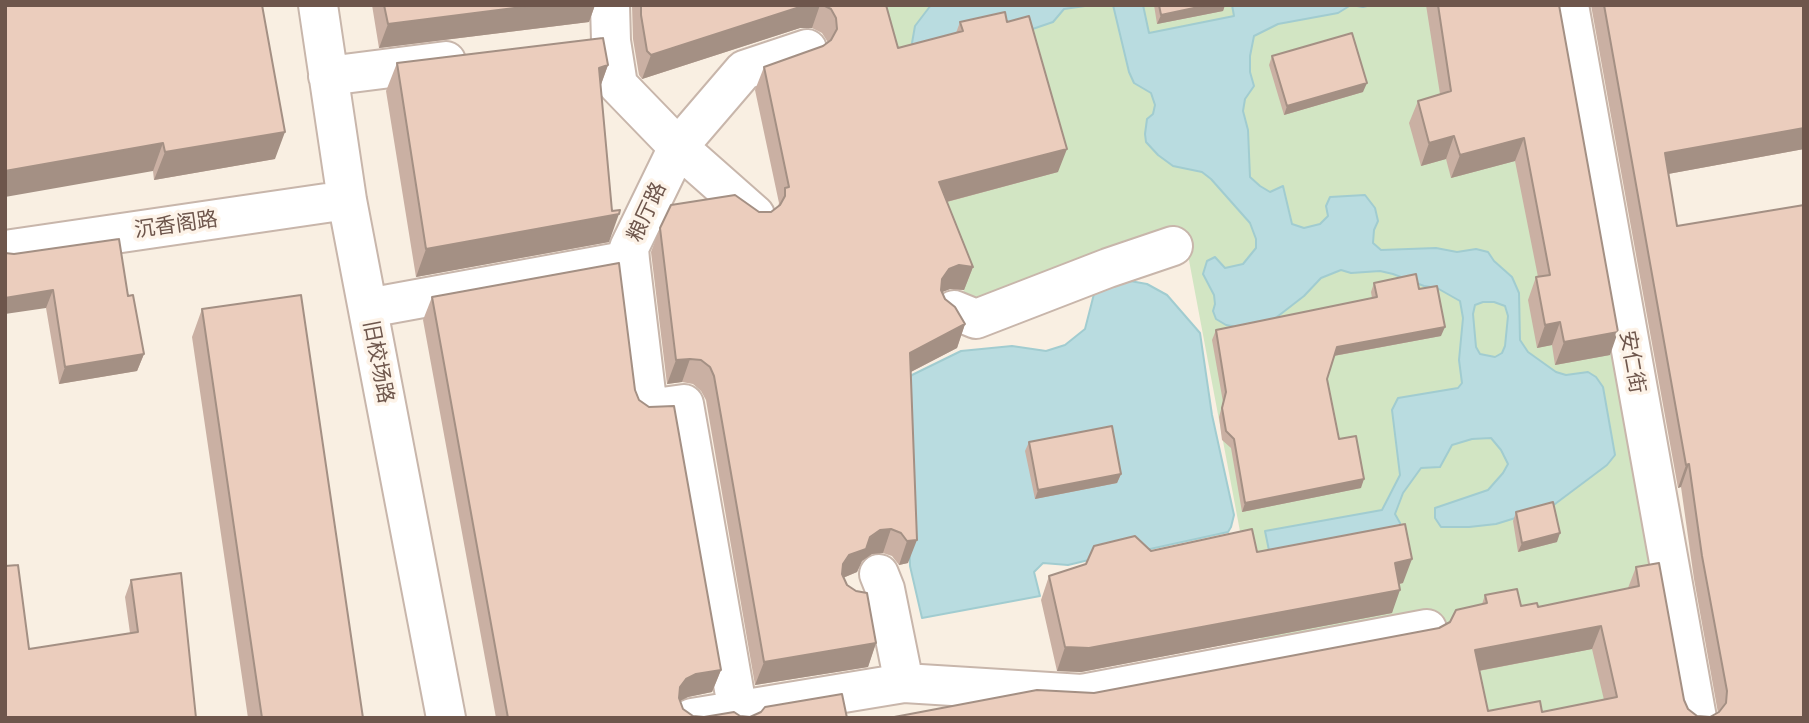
<!DOCTYPE html>
<html>
<head>
<meta charset="utf-8">
<style>
	body { margin:0 }
	#map { position:relative; width:1809px; height:723px; overflow:hidden; background:#f9efe2; font-family:Inter,sans-serif }
	canvas { display:block }
	.frame { position:absolute; inset:0; border:7px solid #6e564c; pointer-events:none }
</style>
</head>
<body>
<div id="map">
<canvas width="1809" height="723"></canvas>
<div class="frame"></div>
</div>
<script>
const context = document.querySelector('canvas').getContext('2d');
context.lineJoin = 'round';
function fill(path, color) { context.fillStyle = color; context.fill(path, 'evenodd'); }
const toPath = rows => new Path2D(rows.map(r => 'M' + r).join(''));
function strokePath(path, color, width, dash) { context.strokeStyle = color; context.lineWidth = width; context.lineCap = dash ? 'butt' : 'round'; context.setLineDash(dash || []); context.stroke(path); }
function write(font, color, halo, rows, align = 'center') {
  context.font = font + ' Inter,"Noto Sans SC",sans-serif'; context.lineWidth = 7; context.setLineDash([]); context.textBaseline = 'middle'; context.strokeStyle = halo; context.fillStyle = color; for (const [text, x, y, turn = 0] of rows) {
    context.save(); context.translate(x, y); context.rotate((+turn || 0) * Math.PI / 180); context.textAlign = isNaN(turn) ? turn : align; if (halo) context.strokeText(text, 0, 0); context.fillText(text, 0, 0); context.restore();
  }
}
fill(toPath([
	[870,5,1558,5,1688,718,1449,718,1425,620,1411,612,1261,643,1188,255,1179,228,1041,273,968,302,940,230]
]), '#d2e5c3');
const water = toPath([
	[931,5,1092,5,1064,9,1053,22,1018,34,919,58,912,43,915,26,931,5],
	[1113,5,1143,5,1149,33,1234,16,1232,5,1371,5,1363,7,1351,5,1338,13,1278,24,1254,36,1250,56,1250,72,1254,86,1245,99,1243,111,1248,130,1250,177,1260,186,1270,192,1283,186,1292,224,1304,228,1320,224,1328,216,1326,206,1330,197,1365,195,1375,208,1378,221,1374,230,1373,243,1381,250,1436,248,1457,252,1476,249,1488,252,1494,261,1512,277,1519,293,1520,340,1528,352,1556,372,1566,375,1588,372,1596,377,1603,387,1615,455,1607,465,1551,507,1496,524,1469,527,1441,527,1435,518,1435,508,1488,490,1503,473,1508,464,1501,450,1491,438,1472,439,1452,445,1440,467,1421,468,1403,493,1395,514,1400,523,1403,539,1272,565,1265,531,1382,510,1400,475,1392,410,1398,398,1458,388,1462,383,1459,360,1463,318,1460,301,1437,288,1424,286,1393,274,1380,271,1351,273,1341,270,1321,278,1304,296,1273,320,1237,327,1226,325,1216,319,1213,311,1215,304,1214,295,1203,274,1207,261,1215,257,1225,268,1243,264,1256,248,1256,239,1250,223,1211,179,1202,172,1173,166,1158,155,1146,142,1145,134,1147,119,1153,114,1155,105,1151,93,1134,83,1129,72,1113,5],
	[1483,302,1494,302,1505,306,1508,316,1505,346,1502,353,1495,357,1480,354,1476,347,1473,314,1475,305,1483,302],
	[1130,281,1147,284,1167,295,1200,333,1212,415,1234,515,1231,527,1228,532,1150,549,1135,549,1068,565,1043,563,1034,572,1040,596,922,618,910,566,905,392,907,382,912,375,961,351,1012,346,1046,351,1065,345,1085,329,1095,290,1103,286,1130,281]
]);
fill(water, '#b9dce0');
strokePath(water, '#a1ccd0', 2);
const minor = toPath([
	[318,5,347,200,446,718],
	[610,5,611,41,618,85,678,147,629,248,630,260,648,409,684,404,739,718],
	[1569,5,1697,718],
	[328,76,446,61],
	[755,215,678,147,744,70,807,49],
	[5,250,347,200],
	[368,308,630,260],
	[954,310,976,319,1108,268,1173,246],
	[879,574,885,589,904,683],
	[692,718,904,683,1082,694,1427,629]
]);
strokePath(minor, '#c8b6ab', 42);
strokePath(minor, '#fff', 38);
fill(toPath([
	[5,5,275,159,154,180,153,171],
	[372,5,595,5,589,22,379,48],
	[632,5,886,5,898,48,956,33,960,22,1007,22,1058,172,947,202,973,267,964,290,950,289,942,292,945,299,965,324,957,348,911,372,908,563,899,565,892,556,883,553,872,554,862,561,857,572,843,578,876,643,868,667,755,685,706,400,701,391,693,384,682,382,667,384,651,252,660,228,759,212,771,212,778,207,779,203,755,90,764,67,823,46,828,43,827,41,822,33,812,28,800,28,642,79,639,75,633,39],
	[1154,5,1225,5,1223,11,1157,24],
	[1426,5,1559,5,1610,355,1555,365,1552,345,1537,348,1528,300,1536,277,1538,277,1515,161,1451,178,1446,159,1421,166,1409,123,1418,101,1440,94],
	[1591,5,1804,5,1804,149,1668,174,1677,226,1804,718,889,718,1094,693,1439,628,1482,604,1485,595,1521,606,1538,607,1628,588,1636,567,1688,709,1697,716,1710,717,1718,713,1694,579,1681,487,1678,488],
	[1592,649,1604,700,1542,712,1488,711,1479,671],
	[1272,56,1363,92,1284,115,1269,65],
	[397,63,608,65,600,87,609,242,416,277,386,91],
	[5,253,128,296,144,354,137,371,59,384,46,308],
	[1374,283,1419,289,1441,336,1334,356,1327,379,1339,439,1361,488,1242,512,1231,448,1222,440,1219,417,1223,402,1212,340,1216,330,1372,298,1371,292],
	[432,297,635,390,721,670,712,692,688,697,680,701,683,709,693,716,704,717,740,716,847,718,496,718,423,320],
	[202,309,363,718,248,718,192,337],
	[1029,442,1121,474,1117,483,1035,499,1025,451],
	[1516,512,1557,542,1518,552,1513,521],
	[1151,551,1257,552,1403,583,1399,584,1392,613,1081,672,1057,671,1041,600,1049,576],
	[131,580,196,718,29,649,130,633,125,597]
]), '#cab0a3');
fill(toPath([
	[538,5,595,5,589,22,379,48,388,24],
	[806,5,820,5,812,28,800,28,642,79,651,55],
	[1208,5,1225,5,1223,11,1157,24,1161,15],
	[608,65,598,93,599,68],
	[1367,83,1363,92,1284,115,1287,106],
	[1804,128,1804,149,1657,176,1665,153],
	[285,132,275,159,154,180,165,152],
	[1454,136,1446,159,1421,166,1429,143],
	[1524,138,1515,161,1451,178,1460,155],
	[163,143,153,171,5,197,5,171],
	[1067,149,1058,172,931,206,939,182],
	[619,214,609,242,416,277,426,249],
	[959,265,973,267,964,290,950,289,940,293,942,279,949,269],
	[53,290,46,308,5,314,5,298],
	[1560,322,1552,345,1537,348,1545,325],
	[965,324,957,348,901,377,910,353],
	[1445,327,1441,336,1333,356,1337,347],
	[1618,332,1610,355,1555,365,1564,342],
	[144,354,137,371,59,384,65,367],
	[690,359,682,382,667,384,676,360],
	[1689,464,1681,487,1678,488,1686,465],
	[1121,474,1117,483,1035,499,1038,490],
	[1364,479,1361,488,1242,512,1245,503],
	[891,529,883,553,872,554,862,561,857,572,840,579,843,564,849,555,880,530],
	[1560,533,1557,542,1518,552,1522,543],
	[917,540,908,563,899,565,907,541],
	[1412,559,1403,583,1386,587,1395,563],
	[1400,590,1392,613,1081,672,1057,671,1065,647],
	[1601,626,1592,649,1467,673,1475,650],
	[876,643,868,667,755,685,764,662],
	[721,670,712,692,688,697,678,702,680,687,686,679,696,674]
]), '#a49084');
const building = toPath([
	[5,5,262,5,285,132,165,152,163,143,5,171,5,5],
	[384,5,538,5,388,24,384,5],
	[641,5,806,5,651,55,647,51,641,15,641,5],
	[823,5,886,5,898,48,963,31,960,22,1005,12,1007,22,1029,16,1067,149,939,182,973,267,959,265,949,269,942,279,941,290,945,299,955,307,965,324,910,353,917,540,907,541,901,533,891,529,880,530,870,537,866,549,849,555,843,564,842,574,847,585,856,591,867,593,876,643,764,662,714,376,710,367,701,360,690,359,676,360,660,228,671,205,735,195,759,212,771,212,780,205,785,196,785,188,789,187,764,67,823,46,831,40,837,29,836,18,831,9,823,5],
	[1159,5,1208,5,1161,15,1159,5],
	[1438,5,1559,5,1618,332,1564,342,1560,322,1545,325,1536,277,1550,275,1524,138,1460,155,1454,136,1429,143,1418,101,1451,91,1438,5],
	[1604,5,1804,5,1804,128,1665,153,1677,226,1804,205,1804,718,889,718,1037,690,1094,693,1439,628,1450,622,1456,610,1487,603,1485,595,1517,589,1521,606,1537,603,1538,607,1639,586,1636,567,1659,563,1684,700,1688,709,1697,716,1710,717,1719,712,1726,703,1727,691,1702,556,1689,464,1686,465,1604,5],
	[1601,626,1617,697,1542,712,1540,701,1488,711,1475,650,1601,626],
	[1352,33,1367,83,1287,106,1272,56,1352,33],
	[603,38,608,65,599,68,612,211,620,210,619,214,426,249,397,63,603,38],
	[119,239,128,296,133,295,144,354,65,367,53,290,5,298,5,253,14,254,119,239],
	[619,263,635,390,639,400,649,407,674,406,721,670,696,674,686,679,680,687,679,698,683,709,693,716,704,717,734,712,740,716,750,717,761,712,765,707,842,694,847,718,508,718,432,297,619,263],
	[1416,274,1419,289,1437,286,1445,327,1337,347,1327,379,1339,439,1356,436,1364,479,1245,503,1234,439,1226,431,1222,408,1226,392,1216,330,1377,297,1374,283,1416,274],
	[301,295,363,718,262,718,202,309,301,295],
	[1112,426,1121,474,1038,490,1029,442,1112,426],
	[1553,502,1560,533,1522,543,1516,512,1553,502],
	[1405,524,1412,559,1395,563,1400,590,1089,648,1065,647,1049,576,1086,564,1094,546,1135,536,1151,551,1252,529,1257,552,1405,524],
	[18,565,29,649,138,632,131,580,181,573,196,718,5,718,5,566,18,565]
]);
fill(building, '#ebcdbd');
strokePath(building, '#a49084', 2);
write('21px', '#6e564c', '#fdf3e8', [
	["粮厅路",647,212,-65],
	["沉香阁路",176,225,-8],
	["旧校场路",378,362,79],
	["安仁街",1632,362,80]
]);
</script>
</body>
</html>
